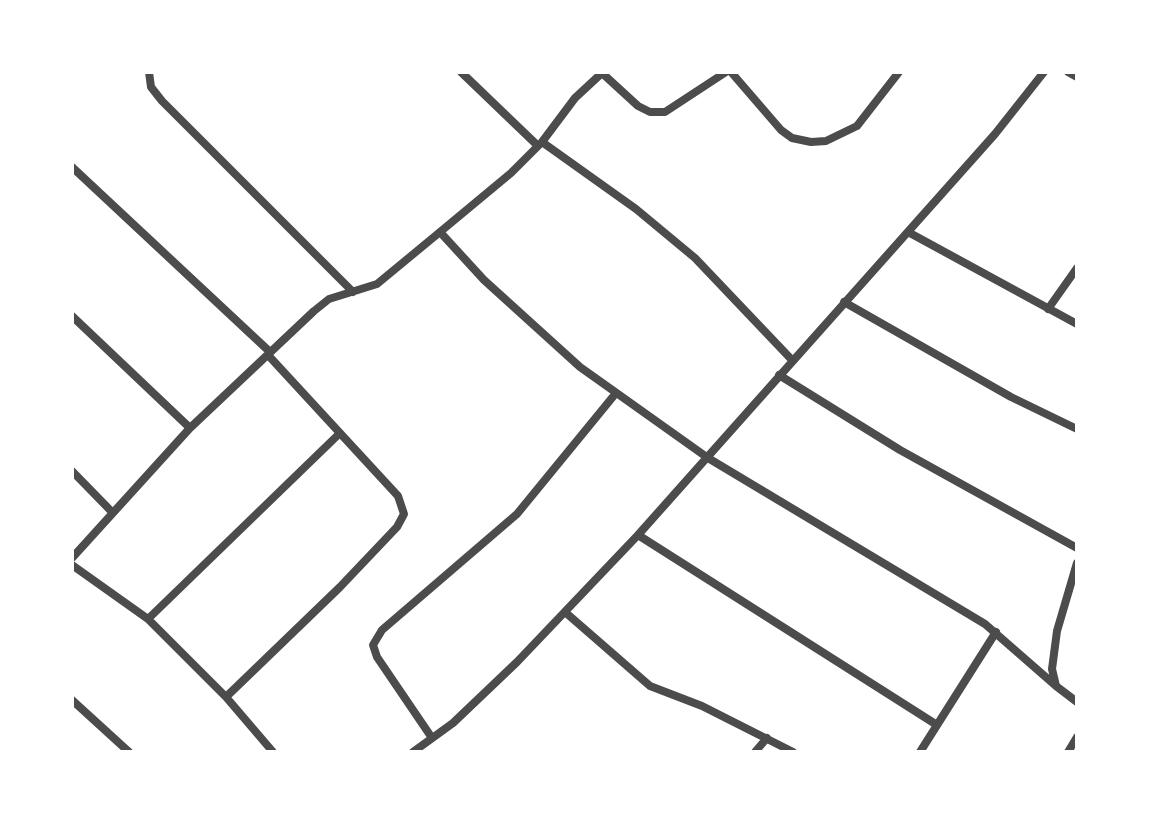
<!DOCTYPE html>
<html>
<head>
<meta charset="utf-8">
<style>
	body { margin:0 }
	#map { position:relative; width:1149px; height:824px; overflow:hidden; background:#fff; font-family:"IBM Plex Sans",sans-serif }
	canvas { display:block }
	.frame { position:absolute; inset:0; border:74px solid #fff; pointer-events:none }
</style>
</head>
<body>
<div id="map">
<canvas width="1149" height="824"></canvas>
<div class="frame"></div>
</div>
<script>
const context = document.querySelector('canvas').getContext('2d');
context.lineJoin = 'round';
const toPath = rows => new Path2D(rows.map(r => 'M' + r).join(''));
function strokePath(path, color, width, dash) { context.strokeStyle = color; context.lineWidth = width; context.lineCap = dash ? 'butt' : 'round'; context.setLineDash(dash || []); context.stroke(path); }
strokePath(toPath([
	[149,72,151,87,162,101,353,292],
	[461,72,537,145],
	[731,72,781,130,792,138,811,142,826,141,857,126,899,72],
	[1068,72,1077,77],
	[602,73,638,106,650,112,665,112,726,72],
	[542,142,636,209,695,258,792,360],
	[72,167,270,352],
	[440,232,484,280,580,367,708,458,985,624,1056,686],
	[908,232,1077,324],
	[844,302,1011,397,1077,429],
	[1048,309,1077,268],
	[72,316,190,428],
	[779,375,900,450,1077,548],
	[72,471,113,513],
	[638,535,937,725],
	[72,558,190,428,314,311,329,299,377,284,440,232,511,173,542,142,575,98,603,72],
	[1077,563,1057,631,1052,669,1056,686,1077,702],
	[72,565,148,619,226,697,273,752],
	[565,612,650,686,702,706,793,752],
	[148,619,340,433],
	[226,697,340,587,397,527,404,514,398,496,268,355],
	[72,700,129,752],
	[432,738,377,657,373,645,382,630,517,514,616,393],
	[413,752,453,723,517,662,638,535,995,134,1044,72],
	[755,752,767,738],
	[920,752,996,632],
	[1068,752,1077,737]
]), '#4c4c4c', 8);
</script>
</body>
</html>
